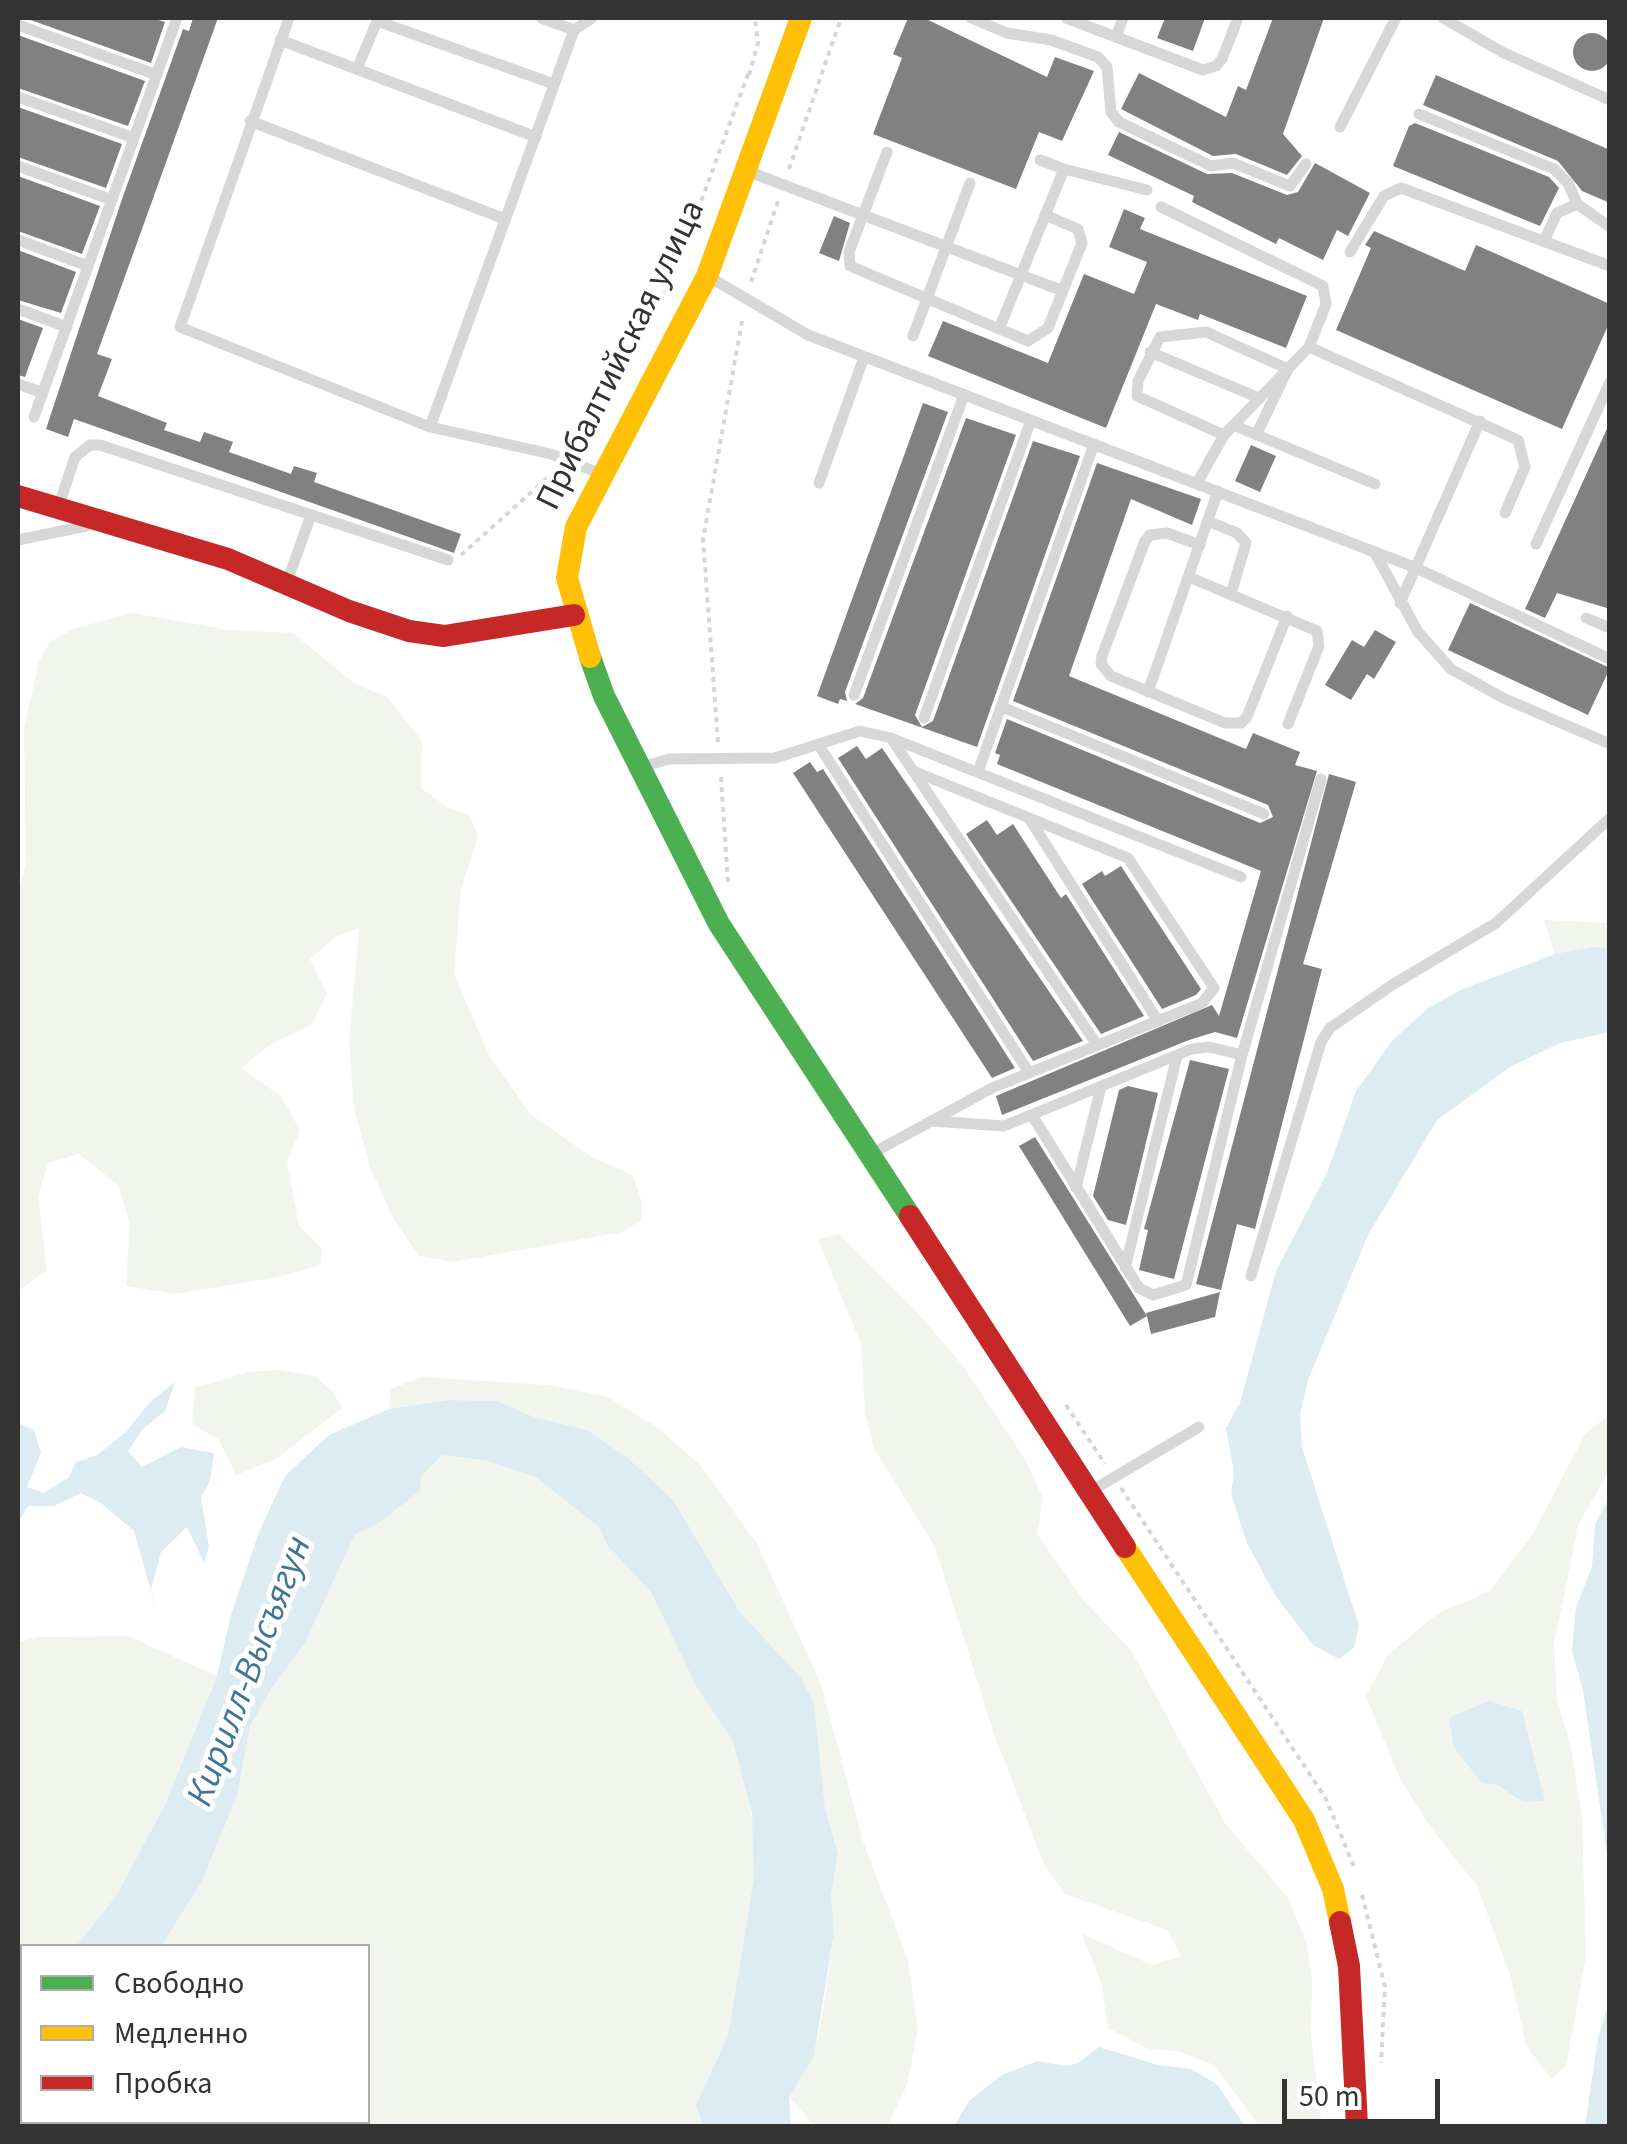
<!DOCTYPE html>
<html>
<head>
<meta charset="utf-8">
<style>
	body { margin:0 }
	#map { position:relative; width:1627px; height:2144px; overflow:hidden; background:#fff; font-family:"Source Sans 3",sans-serif }
	canvas { display:block }
	.frame { position:absolute; inset:0; border:20px solid #333; pointer-events:none }
	.legend { position:absolute; left:20px; top:1944px; width:350px; height:180px; box-sizing:border-box; background:#fff; border:2px solid #adadad; margin:0; padding:12px 18px; list-style:none; font-size:30px; color:#333 }
	.legend li { display:flex; align-items:center; gap:20px; height:50px }
	.legend b { width:50px; border:2px solid #adadad }
	.scale { position:absolute; left:1282px; top:2079px; width:158px; height:45px; box-sizing:border-box; border:5px solid #333; border-top:0; padding-left:12px; font-size:30px; line-height:35px; white-space:nowrap; color:#333; -webkit-text-stroke:8px #fff; paint-order:stroke }
</style>
</head>
<body>
<div id="map">
<canvas width="1627" height="2144"></canvas>
<div class="frame"></div>
<ul class="legend">
<li><b style="height:12px;background:#4caf50"></b>Свободно</li>
<li><b style="height:12px;background:#ffc107"></b>Медленно</li>
<li><b style="height:12px;background:#c62828"></b>Пробка</li>
</ul>
<div class="scale">50 m</div>
</div>
<script>
const context = document.querySelector('canvas').getContext('2d');
context.lineJoin = 'round';
function fill(path, color) { context.fillStyle = color; context.fill(path, 'evenodd'); }
const toPath = rows => new Path2D(rows.map(r => 'M' + r).join(''));
function strokePath(path, color, width, dash) { context.strokeStyle = color; context.lineWidth = width; context.lineCap = dash ? 'butt' : 'round'; context.setLineDash(dash || []); context.stroke(path); }
function write(font, color, halo, rows, align = 'center') {
  context.font = font + ' "Source Sans 3",sans-serif'; context.lineWidth = 10; context.setLineDash([]); context.textBaseline = 'middle'; context.strokeStyle = halo; context.fillStyle = color; for (const [text, x, y, turn = 0] of rows) {
    context.save(); context.translate(x, y); context.rotate((+turn || 0) * Math.PI / 180); context.textAlign = isNaN(turn) ? turn : align; if (halo) context.strokeText(text, 0, 0); context.fillText(text, 0, 0); context.restore();
  }
}
fill(toPath([
	[132,613,229,630,293,633,355,684,387,697,422,741,421,788,447,807,470,816,478,836,461,889,454,974,489,1055,530,1114,595,1159,633,1175,642,1203,641,1220,623,1232,453,1262,419,1256,392,1216,370,1167,354,1108,349,1042,359,928,336,937,310,959,327,994,311,1025,271,1044,241,1068,281,1096,300,1130,287,1162,299,1226,322,1249,321,1265,278,1277,174,1294,126,1286,130,1224,119,1186,79,1154,48,1163,38,1197,47,1270,18,1291,18,896,26,864,24,730,39,661,50,642,73,629],
	[1544,920,1609,923,1609,948,1555,954],
	[839,1234,915,1310,963,1366,1025,1459,1043,1498,1037,1534,1083,1600,1131,1650,1224,1822,1288,1898,1307,1944,1312,1980,1311,2038,1322,2126,1259,2126,1214,2065,1177,2051,1148,2049,1108,2028,1101,1982,1082,1934,1152,1965,1181,1956,1167,1930,1065,1894,1044,1864,994,1734,935,1547,874,1448,865,1412,861,1344,818,1239],
	[280,1370,315,1376,333,1392,342,1408,276,1459,236,1475,219,1440,192,1424,195,1388,248,1372],
	[421,1377,549,1385,606,1396,658,1428,699,1464,756,1542,821,1684,863,1841,908,1960,918,2029,907,2085,887,2126,815,2126,789,2097,814,2056,822,2017,834,1932,831,1895,838,1854,825,1808,814,1704,802,1679,740,1612,673,1500,628,1458,587,1430,534,1417,497,1401,448,1400,389,1409,391,1389],
	[1609,1415,1609,1471,1579,1523,1554,1643,1557,1699,1571,1747,1582,1819,1586,1957,1566,2066,1551,2079,1526,2045,1511,1978,1477,1886,1431,1828,1400,1779,1366,1696,1388,1655,1437,1614,1490,1591,1533,1534,1585,1434],
	[442,1455,488,1461,537,1478,601,1528,607,1545,651,1592,697,1688,733,1741,746,1782,756,1845,754,1877,728,2036,697,2105,703,2126,18,2126,18,2114,22,2110,22,2122,368,2122,368,1946,160,1946,202,1881,237,1796,250,1728,269,1692,305,1643,355,1534,376,1525,420,1491,422,1475],
	[128,1636,217,1676,166,1803,116,1896,76,1946,22,1946,22,2004,18,2010,18,1642,39,1637]
]), '#f1f5ed');
fill(toPath([
	[1593,947,1609,948,1609,1032,1560,1043,1510,1067,1437,1120,1368,1235,1308,1380,1300,1415,1302,1447,1359,1626,1354,1647,1339,1659,1313,1645,1275,1595,1247,1543,1231,1494,1234,1472,1226,1428,1240,1403,1276,1271,1327,1173,1356,1091,1392,1041,1428,1008,1463,989,1555,954],
	[175,1382,165,1411,143,1429,128,1451,142,1467,181,1447,214,1453,210,1481,201,1498,209,1547,204,1563,187,1527,161,1552,151,1589,158,1616,134,1531,101,1503,81,1493,54,1506,28,1506,18,1523,18,1423,34,1430,41,1453,27,1487,44,1493,68,1478,76,1462,97,1455,126,1432,150,1402],
	[448,1400,497,1401,534,1417,587,1430,628,1458,673,1500,740,1612,802,1679,814,1704,825,1808,838,1854,831,1895,834,1932,814,2056,789,2097,791,2126,703,2126,696,2105,728,2036,754,1877,752,1813,733,1741,697,1688,651,1592,607,1545,600,1528,537,1478,488,1461,442,1455,422,1475,420,1491,376,1525,355,1534,305,1643,269,1692,250,1727,237,1796,202,1881,161,1946,76,1946,116,1896,166,1803,217,1676,230,1618,259,1532,285,1476,329,1435,389,1409],
	[1609,1497,1610,1497,1609,1869,1583,1690,1572,1651,1576,1607,1592,1567,1595,1524],
	[1489,1701,1522,1711,1545,1801,1523,1802,1496,1784,1482,1783,1454,1748,1449,1718],
	[1609,2002,1609,2126,1585,2126,1598,2038],
	[1099,2047,1158,2065,1191,2069,1217,2084,1245,2126,954,2126,969,2101,1002,2075,1037,2061,1065,2066,1078,2063]
]), '#ddebf3');
fill(toPath([
	[25,18,152,18,165,22,151,63],
	[193,18,218,18,97,354,112,359,98,396,167,423,164,430,200,442,204,432,233,442,229,452,291,474,294,466,317,473,314,482,461,534,454,553,74,419,68,437,46,429,121,202,183,29,189,31],
	[908,18,924,18,1047,77,1055,57,1094,71,1062,141,1039,132,1016,189,873,134,902,58,893,54],
	[1165,18,1205,18,1193,51,1157,38],
	[1273,18,1324,18,1283,134,1302,156,1287,175,1236,154,1213,156,1121,109,1139,73,1226,117,1238,86,1246,90],
	'1573 52a19 19 0 1 1 38 0a19 19 0 1 1-38 0Z',
	[18,35,145,81,128,126,18,88],
	[1436,75,1610,150,1610,203,1582,191,1558,161,1423,105],
	[18,107,122,144,106,188,18,157],
	[1415,123,1549,177,1559,188,1540,226,1393,166,1409,126],
	[1119,132,1207,174,1232,173,1287,195,1298,192,1315,163,1370,193,1348,236,1337,230,1323,260,1279,238,1276,244,1192,202,1194,196,1108,155],
	[18,176,100,206,82,254,18,231],
	[1124,209,1145,218,1140,229,1307,296,1286,348,1200,314,1198,320,1156,304,1106,428,928,356,943,321,1048,363,1084,274,1134,294,1147,262,1109,247],
	[834,216,850,223,839,261,819,253],
	[1374,231,1465,271,1476,245,1610,304,1610,321,1562,429,1336,330,1371,248,1365,245],
	[18,250,76,272,61,313,18,300],
	[18,319,43,328,25,377,18,375],
	[923,403,948,412,845,692,847,701,840,699,838,704,817,696],
	[966,418,1016,435,915,715,922,727,933,721,1033,441,1080,456,977,747,855,704,863,698],
	[1610,422,1610,609,1557,593,1545,618,1525,609],
	[1251,445,1276,456,1260,492,1235,481],
	[1097,463,1201,499,1192,525,1131,499,1069,676,1246,749,1253,733,1300,752,1295,765,1317,771,1237,1038,1215,1032,1189,1040,1002,1115,996,1096,1212,1005,1219,1016,1261,871,997,764,1000,755,995,753,1007,719,1260,823,1273,817,1268,805,1013,701],
	[1470,603,1610,668,1588,715,1448,650],
	[1375,630,1396,642,1374,679,1367,674,1351,700,1325,685,1352,640,1364,647],
	[857,746,866,759,882,748,1083,1041,1033,1061,838,758],
	[810,762,817,772,823,769,1015,1068,992,1078,793,773],
	[1329,774,1356,782,1303,964,1322,969,1255,1229,1237,1224,1221,1290,1196,1284],
	[987,820,997,835,1013,824,1061,898,1066,894,1144,1016,1101,1034,966,834],
	[1121,866,1201,989,1196,995,1162,1009,1082,884,1102,871,1105,876],
	[1190,1060,1229,1069,1174,1279,1139,1270,1148,1230,1144,1229],
	[1128,1086,1158,1093,1126,1225,1108,1220,1093,1196,1119,1090],
	[1035,1137,1147,1316,1146,1313,1220,1292,1215,1317,1151,1334,1147,1316,1130,1326,1019,1146]
]), '#818181');
strokePath(toPath([
	[749,75,758,43,755,18],
	[789,169,841,18],
	[751,282,778,201],
	[574,449,671,283,748,74],
	[461,555,555,471],
	[718,742,703,539,743,316],
	[721,777,728,882],
	[1066,1405,1105,1464],
	[1121,1488,1326,1799,1354,1867],
	[1362,1895,1385,1987,1381,2063]
]), '#d6d6d6', 4, [5, 5]);
strokePath(toPath([
	[289,18,180,327,430,427,551,454,601,474],
	[541,18,574,30],
	[971,18,1007,33,1051,40,1098,57,1107,67,1111,112,1119,122,1211,166,1233,163,1290,186,1306,164],
	[1066,18,1203,70,1216,66,1222,59,1238,18],
	[1443,18,1504,53,1610,100],
	[18,25,157,75],
	[1116,37,1123,18],
	[280,40,536,137],
	[357,69,377,21,554,84],
	[18,97,134,138],
	[1419,114,1554,169,1568,183,1577,204,1610,227],
	[250,121,505,219],
	[1340,127,1396,18],
	[887,152,849,252,850,266,1028,341,1048,328,1082,243,1078,229,1045,215],
	[1040,160,1064,169],
	[18,166,112,200],
	[747,171,1063,291],
	[1161,207,1323,286,1326,304,1309,347,1518,440,1525,467,1505,513],
	[18,240,88,266],
	[1544,241,1557,213,1577,204],
	[1350,252,1384,196,1401,188,1610,266],
	[711,278,808,335,1414,567,1610,659],
	[18,309,67,327],
	[999,329,1064,169,1147,190],
	[913,336,970,183],
	[1150,352,1259,398],
	[18,384,43,393],
	[34,417,177,18],
	[1233,425,1375,484],
	[430,427,574,30,592,18],
	[1224,435,1137,396,1138,381,1160,337,1206,332,1288,369,1256,435],
	[819,483,864,357],
	[1197,483,1224,435,1309,347],
	[58,508,75,457,90,445,100,445,448,560],
	[1208,521,1237,533,1246,543,1231,594],
	[18,540,86,526],
	[1536,544,1610,382],
	[1200,545,1167,533,1150,535,1145,541,1102,656,1101,664,1111,676,1225,723,1241,723,1247,717,1287,616],
	[1375,553,1418,632,1451,669,1503,698,1610,744],
	[1189,577,1317,631,1319,646,1288,724],
	[287,582,311,515],
	[1400,603,1480,421],
	[1586,618,1610,628],
	[1148,692,1218,491],
	[854,695,964,395],
	[1002,707,1264,814],
	[924,718,1031,420],
	[891,738,1097,1045],
	[818,744,1028,1071],
	[642,767,669,759,775,758,860,731,891,738,1241,877],
	[978,772,1094,444],
	[1029,818,1158,1021],
	[1032,1115,1139,1288,1153,1295,1186,1285,1242,1055,1321,779],
	[932,1121,1004,1126,1192,1049,1210,1047,1242,1055],
	[871,1154,992,1088,1202,1003,1214,988,1128,858,913,771],
	[1076,1188,1101,1087],
	[1125,1268,1177,1056],
	[1251,1276,1321,1042,1330,1028,1392,985,1496,923,1610,818],
	[1091,1491,1199,1427]
]), '#d7d7d7', 11);
strokePath(toPath([
	[590,657,604,696,719,924,910,1216]
]), '#4caf50', 22);
strokePath(toPath([
	[590,657,567,578,576,527,707,276,801,18],
	[1125,1547,1304,1820,1333,1889,1340,1922]
]), '#ffc107', 22);
strokePath(toPath([
	[18,496,228,559,349,611,409,631,444,636,574,615],
	[910,1216,1125,1547],
	[1340,1922,1349,1966,1357,2126]
]), '#c62828', 22);
write('35px', '#333', '#fff', [
	["Прибалтийская улица",623,356,-64]
]);
write('italic 38px', '#3f7597', '#fff', [
	["Кирилл-Высъягун",252,1672,-69]
]);
</script>
</body>
</html>
